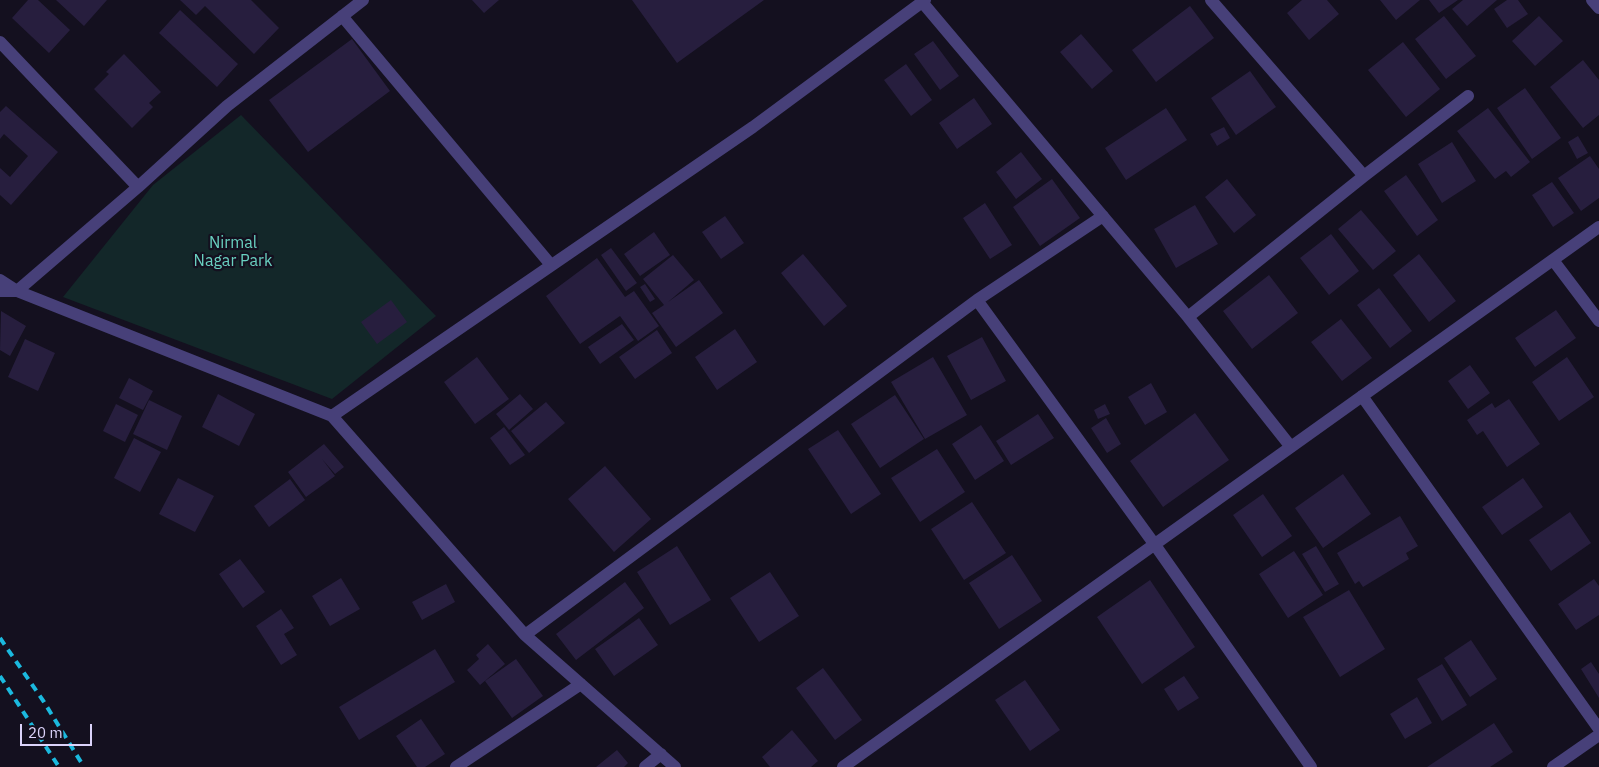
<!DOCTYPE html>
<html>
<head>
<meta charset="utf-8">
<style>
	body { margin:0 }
	#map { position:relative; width:1599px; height:767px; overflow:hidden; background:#14101f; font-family:"IBM Plex Sans",sans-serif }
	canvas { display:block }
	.scale { position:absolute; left:20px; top:724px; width:72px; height:22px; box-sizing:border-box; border:2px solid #dbd3fa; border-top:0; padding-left:6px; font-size:15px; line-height:18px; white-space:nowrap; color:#dbd3fa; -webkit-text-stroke:4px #14101f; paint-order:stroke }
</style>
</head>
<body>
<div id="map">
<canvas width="1599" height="767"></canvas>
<div class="scale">20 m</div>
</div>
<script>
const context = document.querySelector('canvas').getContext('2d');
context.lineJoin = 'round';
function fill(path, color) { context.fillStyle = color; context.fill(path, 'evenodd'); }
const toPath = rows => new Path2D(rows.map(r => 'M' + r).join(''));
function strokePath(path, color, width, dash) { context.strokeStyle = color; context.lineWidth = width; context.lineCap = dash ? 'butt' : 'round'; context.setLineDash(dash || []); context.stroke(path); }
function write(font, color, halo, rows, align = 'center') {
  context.font = font + ' "IBM Plex Sans",sans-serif'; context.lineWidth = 4.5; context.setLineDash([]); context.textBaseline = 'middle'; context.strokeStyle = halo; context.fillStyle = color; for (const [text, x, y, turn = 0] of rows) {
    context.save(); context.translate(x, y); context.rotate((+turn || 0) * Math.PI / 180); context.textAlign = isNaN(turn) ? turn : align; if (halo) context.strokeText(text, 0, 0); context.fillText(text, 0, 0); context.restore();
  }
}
fill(toPath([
	[241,115,436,316,332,399,63,297,153,185]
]), '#132729');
fill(toPath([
	[28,0,38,0,70,30,49,53,12,18],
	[56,0,107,0,84,26],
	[180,0,251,0,279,28,254,54,205,6,196,15],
	[472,0,499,0,484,13],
	[632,0,764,0,677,63],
	[1302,0,1327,0,1339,14,1309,40,1287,13],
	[1380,0,1420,0,1396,20],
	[1429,0,1458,0,1439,13],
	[1463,0,1497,0,1467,26,1452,9],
	[1507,0,1518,0,1528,14,1507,28,1494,9],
	[1190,6,1214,38,1156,82,1132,50],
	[180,10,238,64,217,87,159,33],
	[1444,16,1476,56,1446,79,1415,39],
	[1539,16,1563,41,1535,66,1512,41],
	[1081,34,1113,71,1092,89,1060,52],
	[352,39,390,91,308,152,269,100],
	[933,41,959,76,940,90,914,54],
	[1403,42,1440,89,1406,117,1368,70],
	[124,54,161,92,149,103,153,107,132,128,94,89,109,74,106,72],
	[1583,60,1599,80,1599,115,1583,128,1550,87],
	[906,64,932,100,911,116,884,80],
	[1250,71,1276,107,1236,135,1211,98],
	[1525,88,1561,138,1532,159,1497,108],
	[974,98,992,124,957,149,939,123],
	[6,106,58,152,11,205,0,195,0,168,10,177,28,156,4,134,0,139,0,112],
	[1166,108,1187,140,1126,180,1105,148],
	[1488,108,1530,162,1511,177,1506,171,1495,179,1457,131],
	[1224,127,1230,138,1217,146,1210,134],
	[1578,136,1588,153,1577,159,1568,142],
	[1452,142,1476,181,1442,203,1418,164],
	[1021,152,1042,179,1016,199,996,172],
	[1590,156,1599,169,1599,198,1581,211,1558,178],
	[1406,175,1438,220,1417,236,1384,191],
	[1052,179,1080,218,1040,246,1013,207],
	[1227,179,1256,215,1234,233,1205,197],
	[1552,182,1574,213,1553,227,1532,195],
	[985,203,1012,245,990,259,963,218],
	[1195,205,1218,244,1176,268,1154,229],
	[1361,210,1396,251,1373,270,1338,229],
	[725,216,744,243,721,259,702,232],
	[654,232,670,255,640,276,624,254],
	[1331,234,1359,271,1329,295,1300,258],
	[611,248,637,283,626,291,601,255],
	[803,254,847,306,824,326,781,273],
	[1419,254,1456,301,1429,322,1393,275],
	[673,255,694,280,668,302,699,280,723,313,676,347,652,313,664,305,643,279],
	[597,258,625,297,634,291,659,326,638,341,620,316,580,344,546,296],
	[1269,275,1298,313,1252,349,1223,311],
	[645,284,655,299,650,302,640,287],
	[1379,288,1412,331,1390,348,1357,305],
	[391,300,407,322,377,344,361,322],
	[1556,310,1576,338,1535,367,1515,338],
	[1,311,26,326,10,356,0,350],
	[1341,319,1372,358,1342,381,1311,342],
	[622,324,634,340,600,364,588,347],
	[735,329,757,362,717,390,695,357],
	[657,330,672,353,635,379,619,357],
	[982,337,1006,381,971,400,947,356],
	[25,339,55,353,38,391,8,377],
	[477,357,509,399,475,424,444,382],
	[933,357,967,415,925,439,891,382],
	[1567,357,1594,397,1559,421,1532,382],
	[1470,365,1490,393,1468,409,1448,381],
	[129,378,153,391,143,410,119,398],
	[1151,383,1167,412,1145,425,1128,397],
	[218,394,255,414,239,446,202,427],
	[520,394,533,409,509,430,496,414],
	[895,395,924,439,880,468,851,424],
	[1509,399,1540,444,1507,467,1483,431,1477,435,1467,420,1492,403,1495,408],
	[149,400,182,416,167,450,133,434],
	[546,402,565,423,529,453,511,431],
	[116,404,138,415,125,442,103,431],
	[1105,404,1110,414,1098,419,1094,410],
	[1195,413,1229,460,1163,507,1130,461],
	[1038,414,1054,438,1011,465,996,441],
	[1106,418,1121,444,1107,453,1091,428],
	[981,425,1004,461,975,480,952,444],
	[504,427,525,455,510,465,490,438],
	[838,430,881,494,851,514,808,449],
	[134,438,161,452,140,492,114,478],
	[324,444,344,467,335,474,322,459,335,476,306,497,288,472],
	[937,449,965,492,920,522,891,478],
	[605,466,651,519,614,552,568,499],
	[1343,474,1371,514,1323,548,1295,508],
	[178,478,214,496,195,532,159,514],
	[1523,478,1543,507,1502,535,1482,507],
	[290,479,305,500,269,527,254,506],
	[1263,494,1292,536,1262,557,1233,515],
	[972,502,1006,553,964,580,931,529],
	[1570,512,1591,543,1551,571,1529,540],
	[1400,516,1418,546,1406,553,1409,559,1363,587,1359,581,1355,584,1337,553],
	[677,546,711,600,670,625,637,572],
	[1316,546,1339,584,1325,592,1302,554],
	[1294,551,1323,595,1288,618,1259,574],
	[1012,555,1042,601,999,629,969,583],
	[240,559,265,592,243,608,219,574],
	[770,572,799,616,759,642,730,598],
	[341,578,360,609,330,626,312,596],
	[1594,579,1599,586,1599,615,1576,630,1558,604],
	[1150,580,1195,647,1142,684,1097,617],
	[625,582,644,608,576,660,556,634],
	[446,584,455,602,422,620,412,602],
	[1349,590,1385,649,1340,677,1303,617],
	[281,609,294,628,284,634,297,655,281,665,256,626],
	[639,618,658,645,614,676,595,649],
	[1471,640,1497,679,1470,697,1444,658],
	[488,644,505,664,480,685,467,670,479,659,476,655],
	[435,649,455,682,359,740,339,707],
	[516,659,543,696,512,718,485,681],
	[1591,662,1599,674,1599,698,1581,669],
	[1442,664,1467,705,1442,721,1417,679],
	[823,668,862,720,835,740,796,688],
	[1184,676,1199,698,1178,711,1164,689],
	[1025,680,1060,730,1030,751,995,700],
	[1417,697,1432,723,1405,739,1390,714],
	[421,719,445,754,425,767,417,767,396,736],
	[1494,723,1513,752,1490,767,1427,767],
	[792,730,818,761,811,767,770,767,762,757],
	[617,750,628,763,624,767,596,767]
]), '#271e3e');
strokePath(toPath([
	[1211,0,1364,176],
	[1592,0,1599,8],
	[922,2,1188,317,1291,447],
	[342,16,551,265],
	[0,42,138,187],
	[1553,260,1599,321],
	[0,280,17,291,332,416,753,127,925,0],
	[0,291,17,291,138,187,227,106,363,0],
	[977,300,1155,545,1311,767],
	[1188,317,1364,176,1468,96],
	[1362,396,1599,729],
	[332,416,525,635,675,767],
	[525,635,977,300,1103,216],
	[456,767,581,684],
	[645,767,661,754],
	[843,767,1599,227],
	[1553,767,1599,735]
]), '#474079', 12);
strokePath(toPath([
	[0,638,44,702,84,767],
	[0,676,59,767]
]), '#1bb9de', 4, [8, 6]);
write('16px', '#69d0c0', '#14101f', [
	["Nirmal",233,243],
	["Nagar Park",233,261]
]);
</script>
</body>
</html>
